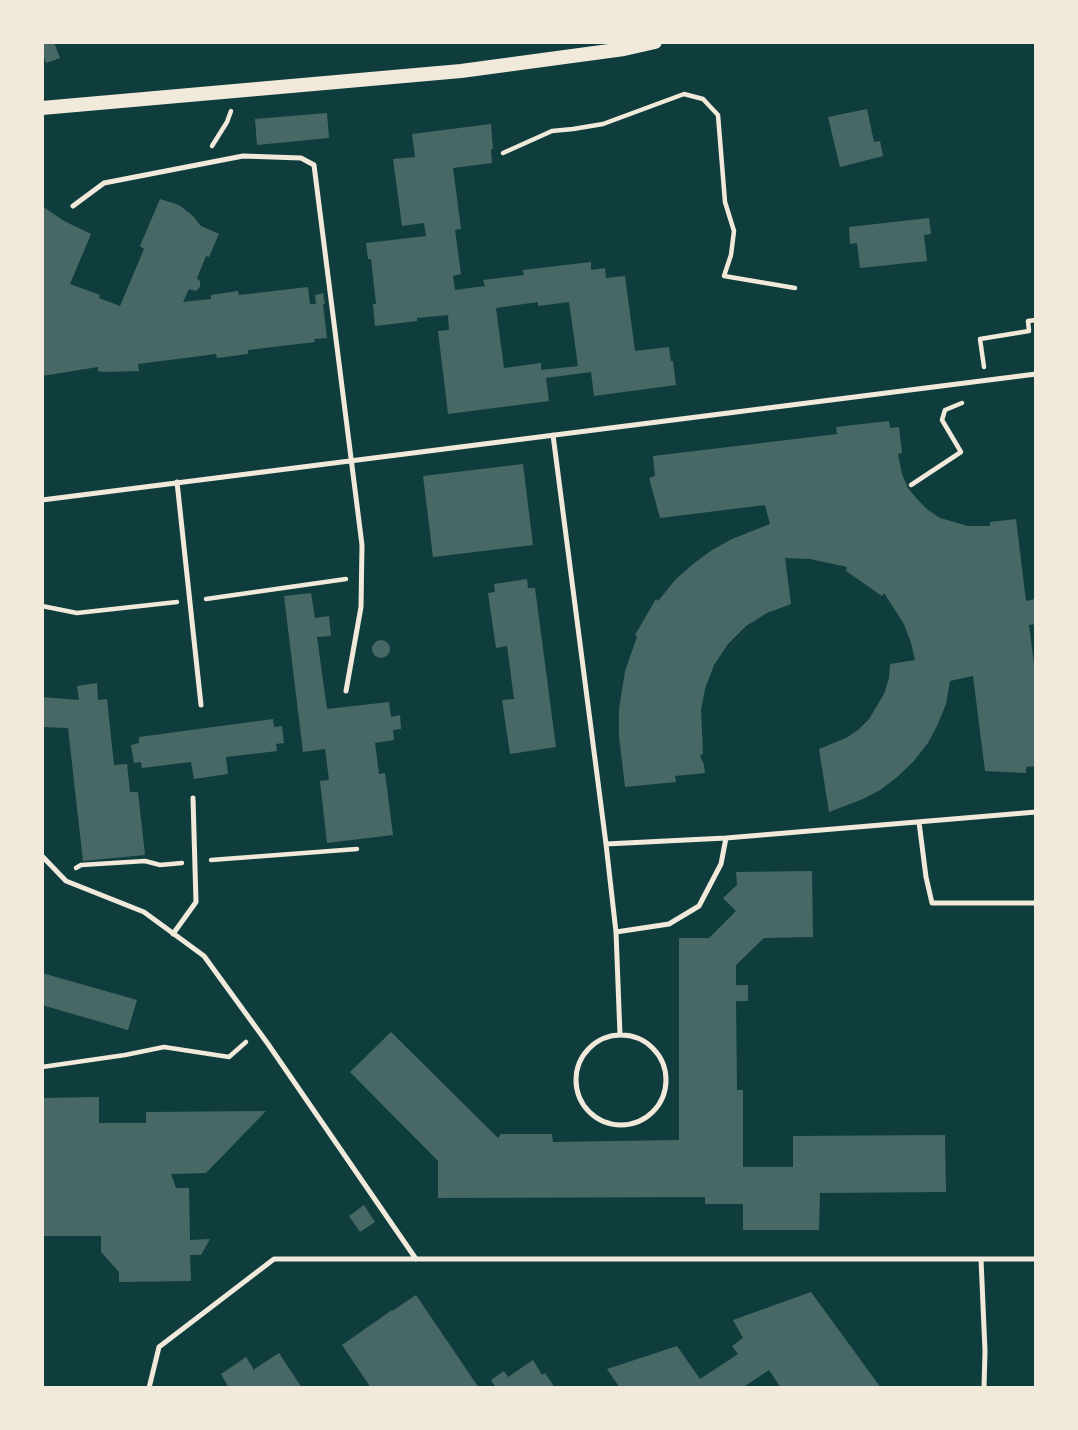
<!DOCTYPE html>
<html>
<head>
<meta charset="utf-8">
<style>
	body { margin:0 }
	#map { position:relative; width:1078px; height:1430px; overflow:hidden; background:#0f3d3e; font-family:"Public Sans",sans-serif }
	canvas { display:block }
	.frame { position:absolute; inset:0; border:44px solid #f1e9da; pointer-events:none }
</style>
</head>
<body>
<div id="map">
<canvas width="1078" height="1430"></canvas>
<div class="frame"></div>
</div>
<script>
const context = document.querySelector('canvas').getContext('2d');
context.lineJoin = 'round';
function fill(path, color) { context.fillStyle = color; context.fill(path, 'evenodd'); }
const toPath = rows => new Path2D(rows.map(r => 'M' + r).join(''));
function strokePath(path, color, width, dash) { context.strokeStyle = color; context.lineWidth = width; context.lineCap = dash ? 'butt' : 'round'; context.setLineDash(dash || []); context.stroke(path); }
fill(toPath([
	[42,42,54,42,60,58,46,63,42,52],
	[867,109,874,142,880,141,883,156,840,167,828,117],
	[327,113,329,138,257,145,255,119],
	[491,124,493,149,491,149,492,163,453,168,461,229,455,230,461,274,453,276,455,290,485,286,483,280,524,275,523,270,591,262,591,270,605,268,606,278,625,276,635,351,669,347,671,361,673,361,676,385,594,396,591,372,546,378,549,401,448,414,438,331,449,330,448,315,417,318,417,321,375,326,373,304,376,304,371,259,368,259,366,243,426,236,424,223,402,226,393,159,415,157,412,134],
	[538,302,538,306,569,302,578,366,541,370,541,363,504,368,496,308],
	[160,199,179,205,193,216,201,226,219,234,209,257,206,256,197,278,200,281,200,287,196,291,189,289,183,302,211,299,211,295,238,291,239,295,308,287,310,304,316,304,315,295,323,293,325,304,323,304,327,338,314,339,315,342,248,350,248,354,217,358,216,354,138,364,139,371,104,372,98,371,98,367,42,376,42,206,64,221,91,234,70,284,100,295,99,298,120,306,144,249,140,246],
	[929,218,931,234,924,235,927,261,860,268,857,243,850,244,849,227],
	[889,421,890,428,899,427,902,453,898,454,902,474,908,488,917,499,928,510,940,518,968,526,990,526,990,522,1016,519,1026,601,1035,599,1036,605,1036,624,1029,625,1036,680,1036,766,1026,767,1026,773,985,771,973,676,950,681,946,704,937,726,928,743,913,762,896,778,880,790,863,799,829,812,819,749,846,738,858,730,869,719,884,694,889,678,890,664,915,660,911,643,904,624,884,593,882,596,846,571,847,567,810,559,785,558,791,604,767,613,746,626,728,644,714,665,705,689,701,710,703,754,700,755,704,765,705,773,675,776,676,782,625,787,619,736,619,709,625,671,637,637,635,635,656,599,658,601,676,579,693,564,712,550,732,539,770,524,765,505,660,518,649,478,655,476,653,456,837,434,836,427],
	[523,464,533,545,433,557,423,476],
	[527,579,528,588,535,588,556,747,510,754,502,700,514,699,507,646,496,648,488,593,495,592,494,584],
	[311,593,315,618,329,616,331,636,317,637,327,709,389,702,391,717,400,715,401,729,393,730,394,740,375,743,379,774,385,773,393,835,327,843,320,781,329,780,325,749,303,752,284,596],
	'372 649a9 9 0 1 1 18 0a9 9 0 1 1-18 0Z',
	[97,683,98,700,107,699,114,765,127,764,130,792,138,792,145,855,83,861,68,728,42,727,42,697,79,700,77,686],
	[273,719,274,727,282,726,284,743,276,744,277,751,226,757,228,774,194,779,191,762,142,768,141,762,134,763,131,745,139,743,139,737],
	[812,871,813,937,764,938,736,965,736,985,748,985,748,1001,736,1001,737,1090,743,1090,743,1167,793,1167,793,1136,945,1135,946,1192,820,1193,819,1230,743,1230,743,1204,705,1204,705,1197,438,1198,438,1161,350,1072,391,1032,498,1138,501,1134,552,1134,553,1142,679,1140,679,938,709,938,736,911,723,898,737,885,736,872],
	[42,973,137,1000,128,1030,42,1005],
	[99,1097,99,1123,146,1123,146,1112,266,1111,206,1173,171,1174,176,1188,189,1188,190,1240,210,1239,201,1255,190,1255,191,1281,119,1282,119,1272,101,1252,101,1236,42,1236,42,1098],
	[364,1205,375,1222,360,1232,349,1216],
	[811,1292,881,1388,781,1388,769,1370,742,1388,620,1388,607,1369,677,1346,700,1379,738,1354,732,1346,743,1338,733,1320],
	[416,1295,479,1388,371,1388,342,1345,392,1310,392,1311],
	[279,1353,302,1388,229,1388,221,1374,246,1357,253,1368,253,1370],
	[533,1360,542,1375,545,1373,555,1388,493,1388,495,1386,491,1380,504,1371,508,1377]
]), '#486865');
strokePath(toPath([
	[212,146,227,122,231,111],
	[503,153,552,131,573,129,603,124,684,94,703,99,718,115,725,202,734,231,731,255,724,276,795,288],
	[984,367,980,339,1029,331,1028,321,1036,320],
	[911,485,961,452,942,420,945,410,962,403],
	[206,599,346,579],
	[42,606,77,613,177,602],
	[211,860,357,849],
	[76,868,81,865,145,861,160,865,182,863],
	[42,1067,125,1055,164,1047,229,1057,246,1042]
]), '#f1e9da', 4.5);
strokePath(toPath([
	[73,206,104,183,243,156,301,158,314,165,362,545,361,607,346,691],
	[553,435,606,844,616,932,620,1035],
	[177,482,201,705],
	[42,500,1036,374],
	[919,822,926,877,932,903,1036,903],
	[606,844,726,838,1036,812],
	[42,856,66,881,144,912,204,956,268,1044,416,1259],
	[616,932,669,924,699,906,721,864,726,838],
	[173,934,196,902,193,798],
	'576 1080a45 45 0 1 1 90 0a45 45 0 1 1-90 0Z',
	[981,1259,985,1351,984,1388],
	[149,1388,159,1347,274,1259,1036,1259]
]), '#f1e9da', 5);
strokePath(toPath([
	[42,108,461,71,624,49,655,42]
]), '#f1e9da', 14);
</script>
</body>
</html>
